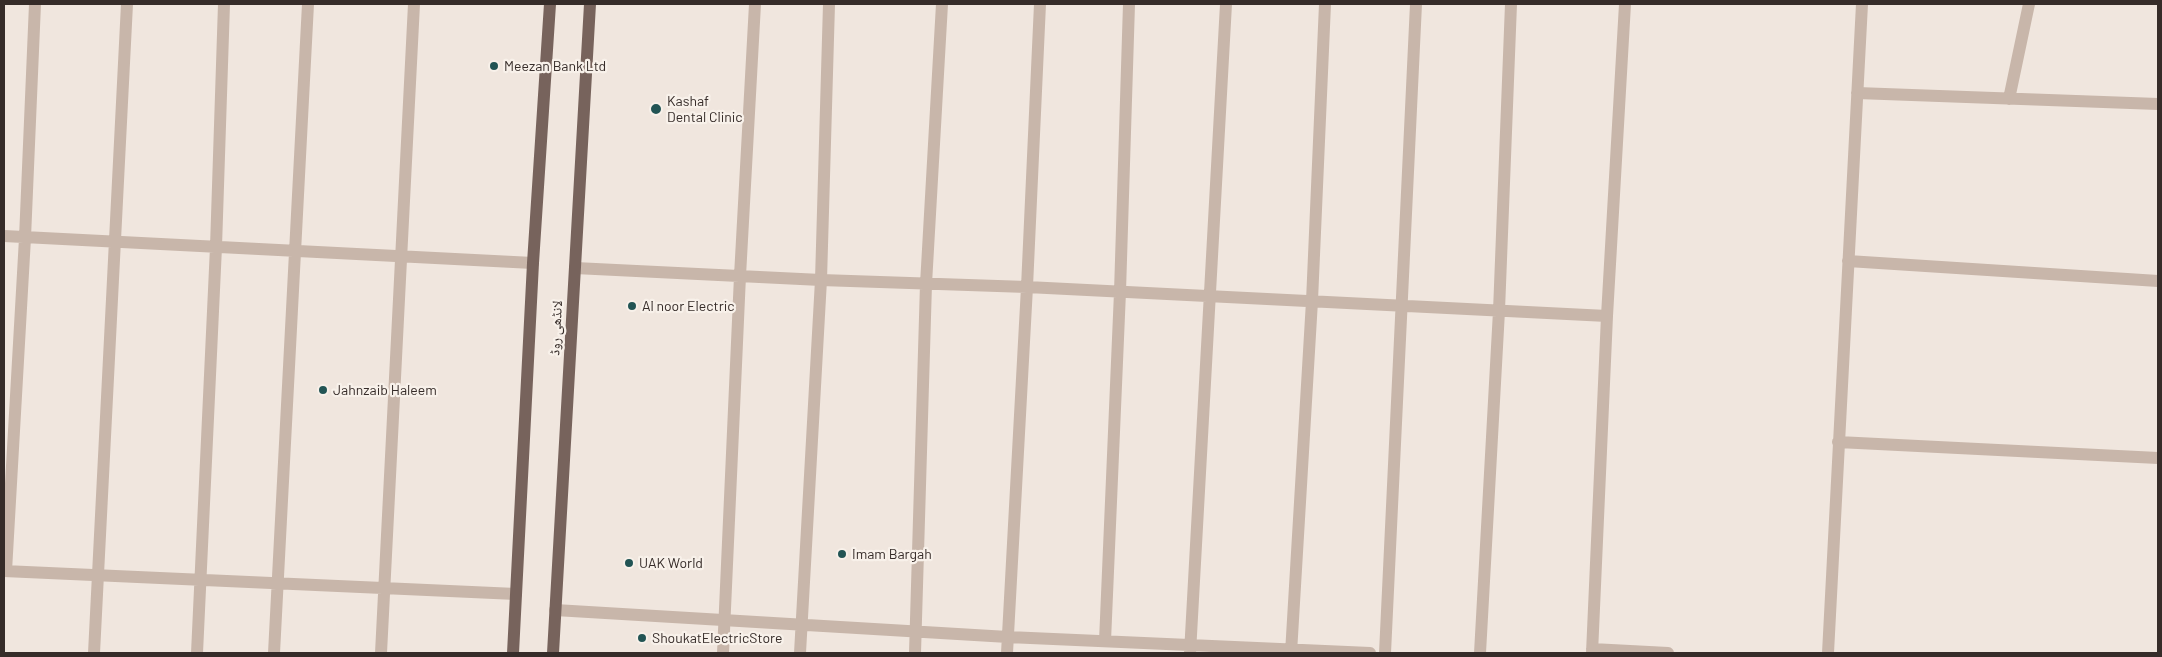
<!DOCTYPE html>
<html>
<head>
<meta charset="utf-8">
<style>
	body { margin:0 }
	#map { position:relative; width:2162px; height:657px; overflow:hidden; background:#f0e6de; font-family:Barlow,sans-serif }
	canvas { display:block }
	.frame { position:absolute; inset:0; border:5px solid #362c29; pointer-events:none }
</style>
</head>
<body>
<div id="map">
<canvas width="2162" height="657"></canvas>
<div class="frame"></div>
</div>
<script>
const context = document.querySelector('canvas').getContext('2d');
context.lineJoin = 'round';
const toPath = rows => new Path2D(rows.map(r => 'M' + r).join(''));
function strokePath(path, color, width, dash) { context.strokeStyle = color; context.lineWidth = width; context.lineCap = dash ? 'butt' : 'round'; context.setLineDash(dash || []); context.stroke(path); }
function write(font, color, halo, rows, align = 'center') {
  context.font = font + ' Barlow,"Noto Naskh Arabic",sans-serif'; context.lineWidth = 4.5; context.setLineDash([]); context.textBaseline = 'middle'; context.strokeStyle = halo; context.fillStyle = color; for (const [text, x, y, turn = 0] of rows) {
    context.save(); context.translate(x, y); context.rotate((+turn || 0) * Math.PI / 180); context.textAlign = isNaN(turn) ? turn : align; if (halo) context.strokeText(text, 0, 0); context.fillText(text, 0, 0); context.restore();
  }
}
strokePath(toPath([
	[1857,93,2158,104],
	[2009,99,2029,4],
	[4,236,533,263],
	[1848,261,2158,281],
	[575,268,821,280,1027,287,1607,316],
	[1838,442,2158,458],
	[4,571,516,594],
	[6,571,25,238,35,4],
	[555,610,1008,637,1370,653],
	[1105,641,1120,292,1129,4],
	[1592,649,1668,653],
	[94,653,127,4],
	[197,653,216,247,224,4],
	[274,653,308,4],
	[381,653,414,4],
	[723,653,740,276,755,4],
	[800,653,821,280,829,4],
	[915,653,926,284,942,4],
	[1007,653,1027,287,1040,4],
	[1190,653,1226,4],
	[1291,653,1312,301,1325,4],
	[1385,653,1416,4],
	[1480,653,1499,311,1511,4],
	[1592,653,1607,316,1625,4],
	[1828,653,1862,4]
]), '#c8b6aa', 12);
strokePath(toPath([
	[513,653,533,263,550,4],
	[553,653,590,4]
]), '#77635c', 12);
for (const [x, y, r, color] of [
	[494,66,5,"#225454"],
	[656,109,6,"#225454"],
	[632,306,5,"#225454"],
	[323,390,5,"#225454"],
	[842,554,5,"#225454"],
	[629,563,5,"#225454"],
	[642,638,5,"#225454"]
]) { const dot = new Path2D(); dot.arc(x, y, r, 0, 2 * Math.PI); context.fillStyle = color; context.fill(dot); strokePath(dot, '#f8f1ea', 2); }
write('14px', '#362c29', '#f8f1ea', [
	["Meezan Bank Ltd",504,66],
	["Kashaf",667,101],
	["Dental Clinic",667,117],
	["Al noor Electric",642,306],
	["Jahnzaib Haleem",333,390],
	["Imam Bargah",852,554],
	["UAK World",639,563],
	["ShoukatElectricStore",652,638]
], 'left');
write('14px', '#362c29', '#f8f1ea', [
	["لانڈھی روڈ",556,328,-87]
]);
</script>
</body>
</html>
